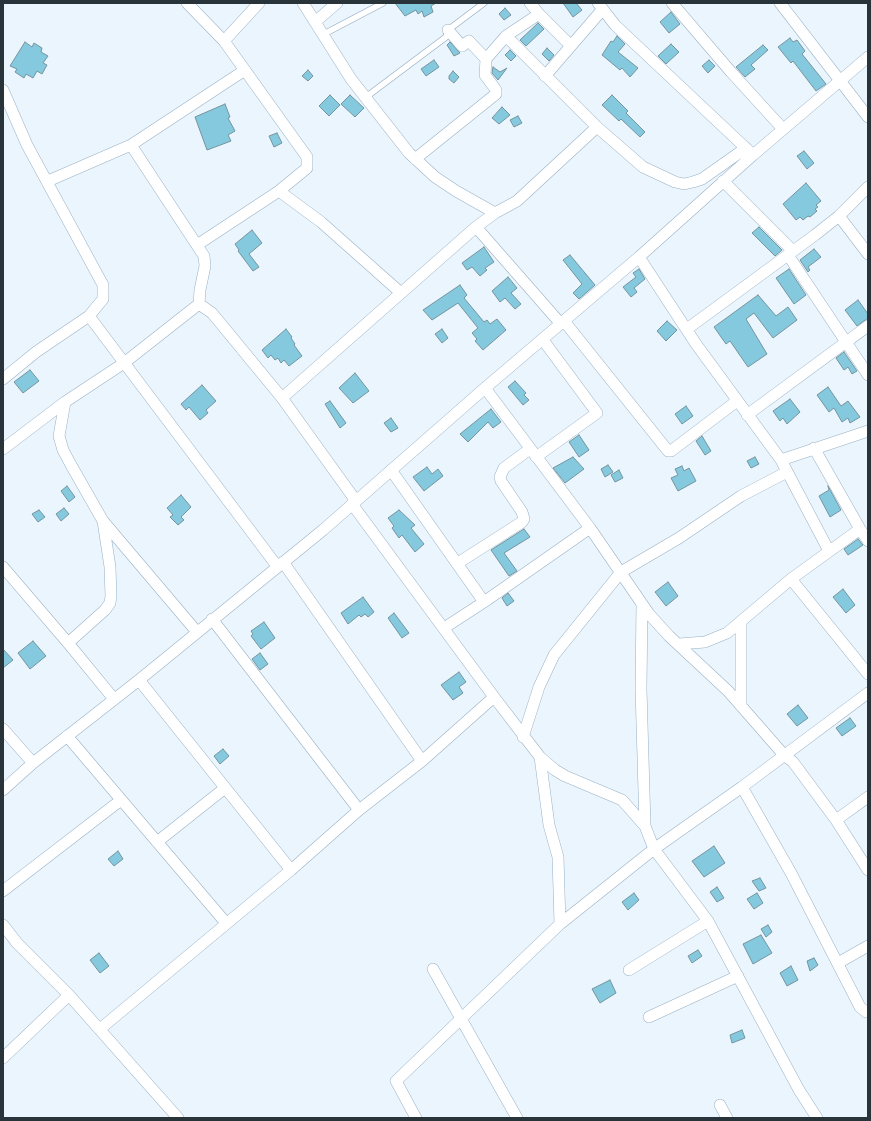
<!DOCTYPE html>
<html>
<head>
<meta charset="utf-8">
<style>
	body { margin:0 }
	#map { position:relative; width:871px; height:1121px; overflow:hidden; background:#ebf5fd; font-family:Cabin,sans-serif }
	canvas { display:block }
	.frame { position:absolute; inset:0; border:4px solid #29333a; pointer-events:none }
</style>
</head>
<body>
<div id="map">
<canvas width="871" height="1121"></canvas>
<div class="frame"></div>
</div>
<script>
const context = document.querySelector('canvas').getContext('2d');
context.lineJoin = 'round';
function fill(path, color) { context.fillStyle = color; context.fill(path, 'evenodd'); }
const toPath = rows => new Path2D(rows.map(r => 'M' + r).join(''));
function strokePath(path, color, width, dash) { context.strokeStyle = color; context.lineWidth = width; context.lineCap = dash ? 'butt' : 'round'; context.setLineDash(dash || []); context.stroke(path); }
const building = toPath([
	[395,3,436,3,431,6,433,12,424,17,422,11,418,14,416,10,405,16,395,3],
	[563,3,576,3,582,10,573,17,563,3],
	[505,8,511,15,504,20,499,14,505,8],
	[671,12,680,24,669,33,660,22,671,12],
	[538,23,544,29,526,46,520,40,538,23],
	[617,36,625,44,618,52,638,68,630,77,622,68,620,70,602,55,611,41,613,42,617,36],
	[790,38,793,42,797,40,805,51,802,54,826,84,816,91,793,61,791,63,778,47,790,38],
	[25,42,32,47,34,43,42,48,41,52,48,56,43,63,47,65,42,74,37,71,33,78,26,74,24,78,15,72,17,69,10,66,25,42],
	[450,42,460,53,454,56,447,45,450,42],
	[671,44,679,52,666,64,658,56,671,44],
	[763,45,768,50,751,65,755,69,745,77,736,67,763,45],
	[547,48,554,55,549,61,542,54,547,48],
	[510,50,516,56,511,61,505,55,510,50],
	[434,60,439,67,426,76,421,69,434,60],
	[709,60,715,66,708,73,702,66,709,60],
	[493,67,500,72,507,68,498,80,492,73,493,67],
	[308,70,313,76,308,81,302,76,308,70],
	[453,71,459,77,454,83,449,79,449,76,453,71],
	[330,95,340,105,329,116,319,106,330,95],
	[350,95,364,108,355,117,341,104,350,95],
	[612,95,628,111,626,113,645,132,640,137,621,119,619,121,602,105,612,95],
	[225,104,230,117,228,118,235,131,228,135,231,141,207,150,195,117,225,104],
	[502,107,510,115,499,124,492,118,502,107],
	[518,116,522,123,514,127,510,120,518,116],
	[277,133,282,143,274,147,269,136,277,133],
	[804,151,814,163,807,169,797,156,804,151],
	[806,183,821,201,816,205,818,207,815,209,817,211,810,217,808,216,803,220,800,217,796,220,783,204,806,183],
	[759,227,782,250,775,256,752,233,759,227],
	[252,230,262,243,249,254,259,267,253,271,238,251,239,250,235,244,252,230],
	[484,247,494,262,485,268,487,270,480,276,472,267,467,270,462,263,484,247],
	[814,249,821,257,808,267,810,270,808,272,800,260,814,249],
	[570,255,595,285,579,299,573,293,582,284,563,260,570,255],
	[639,269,645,279,634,288,637,292,631,297,623,287,636,277,633,273,639,269],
	[789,269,806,295,794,304,776,278,789,269],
	[508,277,517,288,511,293,521,304,515,309,505,298,500,302,492,291,508,277],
	[460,285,467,295,464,298,484,322,487,320,490,324,497,319,506,330,483,350,475,341,477,339,472,333,478,328,458,303,432,320,423,310,460,285],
	[758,295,776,316,788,307,797,320,773,338,754,313,746,319,767,354,748,367,730,341,726,344,714,327,758,295],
	[858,300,868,314,868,318,857,326,845,310,858,300],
	[667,321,677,330,666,341,657,331,667,321],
	[286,329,292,337,291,338,295,344,294,345,302,356,289,366,284,360,281,363,278,358,275,360,271,355,268,358,262,350,286,329],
	[442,329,448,338,442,343,435,334,442,329],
	[844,352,857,371,852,374,848,367,844,370,836,358,844,352],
	[30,370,39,381,23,393,14,382,30,370],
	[355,373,369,391,353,403,339,388,355,373],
	[515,381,526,393,524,395,529,400,523,405,508,387,515,381],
	[202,385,216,401,206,410,208,413,200,420,189,407,186,410,181,404,202,385],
	[828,387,841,406,848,401,860,417,850,423,848,418,842,422,834,408,829,412,817,395,828,387],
	[790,399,800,412,787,424,783,418,780,421,773,411,790,399],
	[330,401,346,423,340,428,325,404,330,401],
	[686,406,693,416,682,424,675,414,686,406],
	[491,409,501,422,493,428,488,422,468,442,460,434,491,409],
	[391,418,398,428,391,432,384,423,391,418],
	[579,435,589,450,579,457,569,442,579,435],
	[702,436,711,451,705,455,696,441,702,436],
	[573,457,584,469,565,483,553,468,573,457],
	[755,457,759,464,751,468,747,461,755,457],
	[608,465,613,472,605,477,601,469,608,465],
	[682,466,684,471,689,468,696,481,678,491,671,478,678,475,675,469,682,466],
	[427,467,432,474,438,469,443,476,424,491,413,477,427,467],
	[619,470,623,478,615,482,611,475,619,470],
	[67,486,75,497,69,502,61,491,67,486],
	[828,486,841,510,830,517,819,496,829,490,828,486],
	[181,495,191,507,181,517,184,520,178,525,170,517,173,515,167,508,181,495],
	[64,508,69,514,61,521,56,514,64,508],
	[39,510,45,517,38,522,32,514,39,510],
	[399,510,415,525,411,528,424,544,415,552,402,535,399,538,392,528,394,526,388,518,399,510],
	[524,529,530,537,504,553,517,571,509,576,491,550,524,529],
	[858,539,863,545,848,555,844,549,858,539],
	[668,582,678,596,666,606,655,592,668,582],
	[843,589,855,605,846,613,833,597,843,589],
	[508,593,514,601,507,606,502,598,508,593],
	[363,597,374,612,368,617,365,614,361,617,359,615,348,624,341,613,363,597],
	[394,613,409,633,402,638,388,618,394,613],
	[264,622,275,638,261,649,251,636,253,634,251,631,264,622],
	[33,641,46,656,30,669,18,653,33,641],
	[3,649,13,660,3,668,3,649],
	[260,653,268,664,260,670,252,659,260,653],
	[459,672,466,682,459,687,463,693,453,700,441,685,459,672],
	[798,705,808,718,797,726,787,714,798,705],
	[850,718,856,726,842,736,836,728,850,718],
	[223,749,229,756,220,764,214,756,223,749],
	[714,846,725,863,704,877,692,861,714,846],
	[118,851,123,859,114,866,108,859,118,851],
	[760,878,766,888,759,891,752,881,760,878],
	[717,887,724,898,717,902,710,892,717,887],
	[634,893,639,900,628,910,622,902,634,893],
	[757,893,763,903,754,909,747,899,757,893],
	[768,925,772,932,766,937,761,929,768,925],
	[761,935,772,953,753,964,743,944,761,935],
	[698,950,702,956,692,963,688,956,698,950],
	[99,953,109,966,100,973,90,960,99,953],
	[814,958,818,965,810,971,807,961,814,958],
	[791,966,798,980,787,986,780,973,791,966],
	[610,980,616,993,600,1003,592,989,610,980],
	[742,1030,745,1038,732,1043,730,1035,742,1030]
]);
fill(building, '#85c9de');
strokePath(building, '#74949f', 1);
const service = toPath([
	[324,34,383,3],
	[366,97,446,37,448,30,484,3]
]);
const minor = toPath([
	[187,3,224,41],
	[303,3,351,79,409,153,435,177,456,191,495,213],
	[530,3,539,14,570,45],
	[598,3,615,25,750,152],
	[672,3,731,72,783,129],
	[780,3,868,117],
	[315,22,337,3],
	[448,30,462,46,469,41,486,59],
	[506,36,597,127,643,167,660,175,675,182,684,184,693,182,702,179,746,148],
	[545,76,602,10],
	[3,90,27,145,103,285,103,299,89,316,36,352,3,379],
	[415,159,496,94,496,90,485,75,486,59,506,36,539,14],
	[48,181,131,145,245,70],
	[723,181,793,251],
	[279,191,321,222,401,293],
	[839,216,868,254],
	[476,227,561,324],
	[197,245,279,191,307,168,307,157,224,41,259,3],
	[788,255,868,375],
	[639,257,696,344,781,460,829,551],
	[199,304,212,313,282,398,356,501],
	[89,316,277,566],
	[564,321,668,451,671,451,737,401],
	[687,329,815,235,839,216,868,187],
	[485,388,590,528,649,614,669,636,728,691,784,755,793,762,836,820,868,870],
	[282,398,476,227,495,213,517,201,597,127],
	[65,402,59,436,63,450,71,465,103,521,197,632],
	[747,415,868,326],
	[814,448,860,529,868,541],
	[3,449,65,402,124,363,199,304,200,290,205,266,204,256,131,145],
	[536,457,597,413,543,340],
	[781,460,868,431],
	[391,470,484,602],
	[352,504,494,697,540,757,555,770,565,776,622,800,645,826,654,849,708,921,799,1090,817,1118],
	[283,562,422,761],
	[458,563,522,522,524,519,522,512,501,481,500,477,504,468,530,449],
	[3,567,68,643,114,699],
	[791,579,868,674],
	[642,604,641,689,645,826],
	[212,619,359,810],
	[741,623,741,706],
	[444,628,484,602,590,528],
	[68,643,105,610,110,603,111,596,110,567,103,521],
	[679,644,705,642,727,633,791,579,860,529],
	[139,680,291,870],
	[3,729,33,763],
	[67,736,226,923],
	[523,737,539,687,554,655,621,572,679,538,741,496,787,472],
	[540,757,549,825,558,857,560,924],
	[742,787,791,873,860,1007,866,1012,868,1012],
	[3,790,33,763,139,680,323,530,485,388,639,257,753,155,868,57],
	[836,820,868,797],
	[157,842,225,788],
	[3,891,121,800],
	[3,925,17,943,69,995,178,1118],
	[838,963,868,946],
	[433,969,517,1118],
	[629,970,708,921],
	[649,1017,738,976],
	[100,1029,291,870,359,810,422,761,494,697],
	[3,1058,69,995],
	[720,1105,727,1118],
	[416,1118,396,1081,560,924,654,849,742,787,868,693]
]);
strokePath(service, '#98b0c4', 7);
strokePath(minor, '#98b0c4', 12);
strokePath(service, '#fff', 5.5);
strokePath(minor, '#fff', 11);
</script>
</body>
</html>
